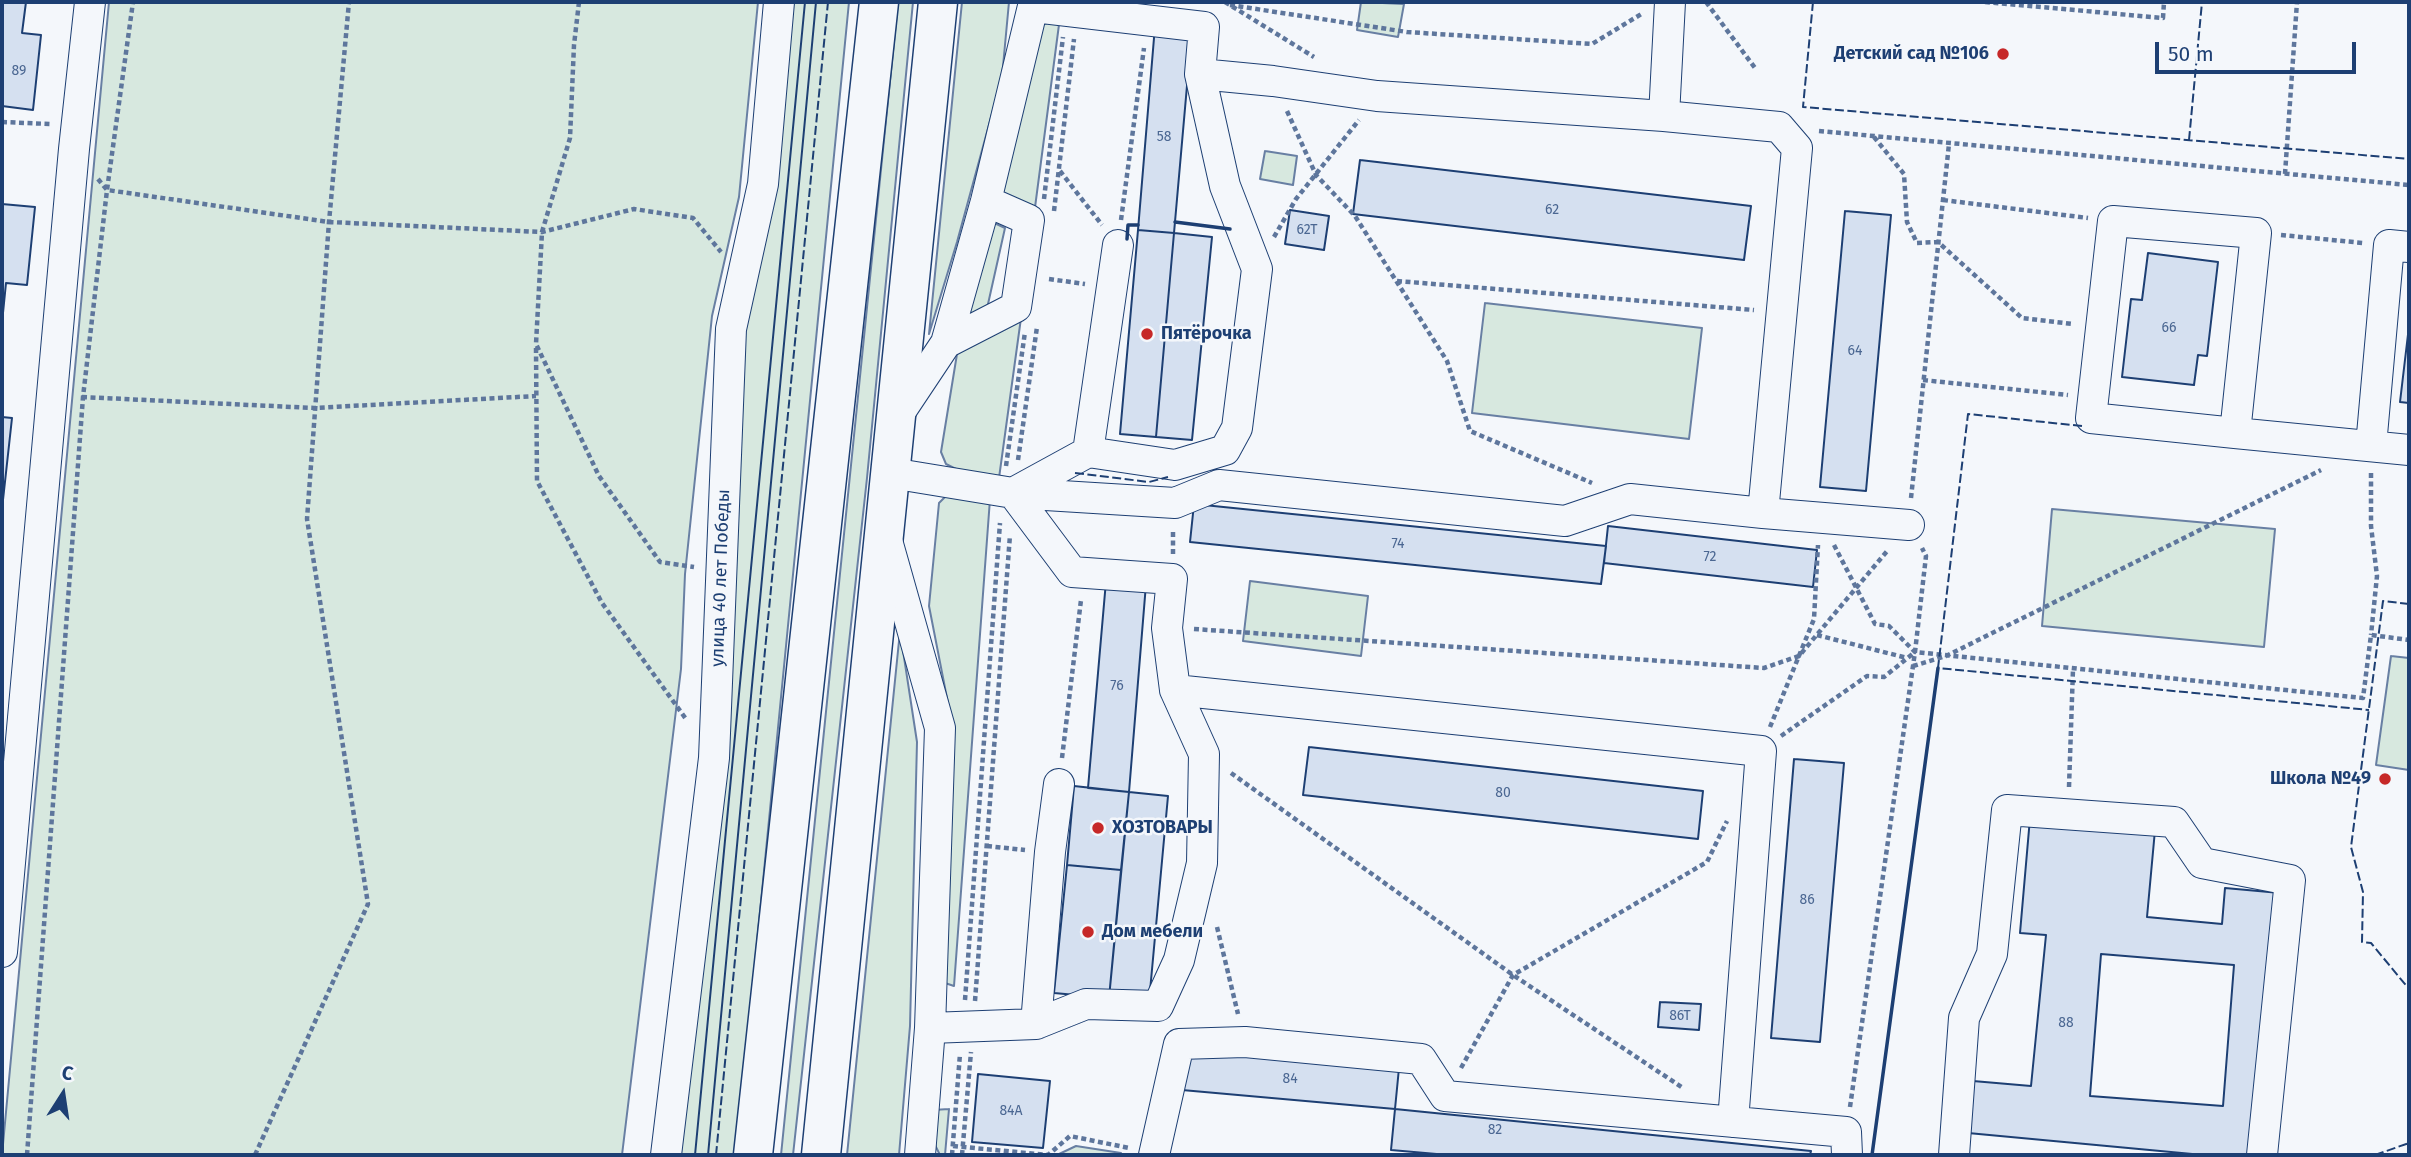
<!DOCTYPE html>
<html>
<head>
<meta charset="utf-8">
<style>
	body { margin:0 }
	#map { position:relative; width:2411px; height:1157px; overflow:hidden; background:#f4f7fb; font-family:"Fira Sans",sans-serif }
	canvas { display:block }
	.frame { position:absolute; inset:0; border:4px solid #1d3f73; pointer-events:none }
	.north { position:absolute; left:28px; top:1059px; width:70px; height:70px; -webkit-text-stroke:5px #f4f7fb; paint-order:stroke; rotate:12deg; font-size:19px; font-weight:700; line-height:28px; text-align:center; color:#1d3f73 }
	.north::after { content:''; display:block; margin:auto; width:24px; height:32px; background:#1d3f73; clip-path:polygon(50% 0,100% 100%,50% 72%,0 100%) }
	.scale { position:absolute; left:2155px; top:42px; width:201px; height:32px; box-sizing:border-box; border:4px solid #1d3f73; border-top:0; padding-left:9px; font-size:21px; line-height:24px; white-space:nowrap; color:#1d3f73; -webkit-text-stroke:5px #f4f7fb; paint-order:stroke }
</style>
</head>
<body>
<div id="map">
<canvas width="2411" height="1157"></canvas>
<div class="frame"></div>
<div class="north">С</div>
<div class="scale">50 m</div>
</div>
<script>
const context = document.querySelector('canvas').getContext('2d');
context.lineJoin = 'round';
function fill(path, color) { context.fillStyle = color; context.fill(path, 'evenodd'); }
const toPath = rows => new Path2D(rows.map(r => 'M' + r).join(''));
function strokePath(path, color, width, dash) { context.strokeStyle = color; context.lineWidth = width; context.lineCap = dash ? 'butt' : 'round'; context.setLineDash(dash || []); context.stroke(path); }
function write(font, color, halo, rows, align = 'center') {
  context.font = font + ' "Fira Sans",sans-serif'; context.lineWidth = 5; context.setLineDash([]); context.textBaseline = 'middle'; context.strokeStyle = halo; context.fillStyle = color; for (const [text, x, y, turn = 0] of rows) {
    context.save(); context.translate(x, y); context.rotate((+turn || 0) * Math.PI / 180); context.textAlign = isNaN(turn) ? turn : align; if (halo) context.strokeText(text, 0, 0); context.fillText(text, 0, 0); context.restore();
  }
}
const green = toPath([
	[109,2,758,2,739,197,712,316,685,574,681,669,622,1155,2,1155,109,2],
	[787,2,849,2,746,1055,735,1155,673,1155,712,573,787,2],
	[898,2,913,2,867,478,793,1155,781,1155,898,2],
	[962,2,1009,2,1002,77,957,242,929,334,962,2],
	[1361,2,1404,4,1398,37,1357,30,1361,2],
	[1039,15,1060,17,1034,215,996,194,1039,15],
	[1265,151,1297,156,1293,185,1260,179,1265,151],
	[988,220,1005,228,986,313,962,324,988,220],
	[1485,303,1702,328,1689,439,1472,413,1485,303],
	[1021,318,999,478,958,470,946,464,941,452,957,354,1021,318],
	[949,493,990,499,954,986,942,982,954,734,929,606,939,503,949,493],
	[2052,509,2275,529,2264,647,2042,626,2052,509],
	[1250,581,1368,596,1361,656,1243,641,1250,581],
	[900,631,917,742,910,1026,899,1155,847,1155,900,631],
	[2391,656,2409,658,2409,770,2376,765,2391,656],
	[949,1109,945,1155,940,1155,935,1145,933,1110,949,1109],
	[1076,1146,1121,1153,1122,1155,1057,1155,1076,1146]
]);
fill(green, '#d7e8df');
strokePath(green, '#687fa3', 2);
const building = toPath([
	[2,2,26,2,22,33,41,35,33,110,2,106,2,2],
	[1155,26,1192,29,1174,233,1138,230,1155,26],
	[1360,160,1751,206,1744,260,1353,214,1360,160],
	[2,204,35,207,27,285,6,283,2,323,2,204],
	[1290,210,1329,216,1324,250,1285,244,1290,210],
	[1845,211,1891,215,1866,491,1820,487,1845,211],
	[1138,230,1174,233,1156,437,1120,434,1138,230],
	[1174,233,1212,237,1192,440,1156,437,1174,233],
	[2148,253,2218,262,2207,356,2198,355,2194,385,2122,377,2131,299,2142,300,2148,253],
	[2409,326,2409,403,2400,402,2409,326],
	[2,417,12,418,2,509,2,417],
	[1194,504,1606,546,1601,584,1190,542,1194,504],
	[1608,526,1817,550,1813,587,1604,563,1608,526],
	[1106,581,1146,584,1129,792,1088,788,1106,581],
	[1309,747,1703,791,1698,839,1303,795,1309,747],
	[1794,759,1844,763,1820,1042,1771,1038,1794,759],
	[1074,786,1129,792,1121,870,1067,865,1074,786],
	[1129,792,1168,796,1149,1002,1109,998,1129,792],
	[2030,818,2155,830,2147,917,2222,924,2225,888,2280,893,2255,1155,2203,1155,1968,1133,1973,1081,2031,1086,2046,935,2020,933,2030,818],
	[2101,954,2234,965,2223,1106,2090,1096,2101,954],
	[1067,865,1121,870,1109,998,1054,993,1067,865],
	[1660,1002,1701,1004,1699,1030,1658,1027,1660,1002],
	[1185,1049,1399,1068,1395,1109,1182,1090,1185,1049],
	[978,1074,1050,1081,1043,1148,972,1142,978,1074],
	[1395,1109,1811,1151,1810,1155,1448,1155,1391,1150,1395,1109]
]);
fill(building, '#d5e0f0');
strokePath(building, '#1d3f73', 2);
const minor = toPath([
	[1200,74,1273,81,1377,96,1664,116,1779,127,1797,148,1763,513],
	[1664,116,1670,2],
	[946,343,1016,307,1029,220,986,201],
	[898,415,946,343,986,201,1034,2],
	[2235,433,2256,233,2113,221,2091,418,2235,433,2409,450],
	[2371,446,2389,245,2409,247],
	[1088,452,1118,245],
	[891,473,1013,493,1175,503,1219,485,1565,521,1630,499,1763,513,1909,525],
	[888,544,940,728,930,1028,920,1155],
	[1175,690,1761,751,1733,1122],
	[2,952,74,149,90,2],
	[1036,1024,1050,852,1059,784],
	[930,1028,1036,1024,1086,1004,1158,1006,1179,960,1202,863,1204,754,1175,690,1167,628,1172,579,1072,572,1013,493,1088,452,1175,465,1225,450,1237,428,1257,269,1225,186,1200,74,1204,27,1034,7],
	[666,1155,714,758,731,329,763,184,779,2],
	[1154,1155,1179,1044,1245,1042,1421,1059,1445,1096,1846,1132,1847,1155],
	[1954,1155,1964,1018,1992,954,2007,810,2174,822,2202,863,2290,880,2262,1155]
]);
const major = toPath([
	[753,1155,879,2],
	[821,1155,938,2]
]);
strokePath(minor, '#1d3f73', 32);
strokePath(major, '#1d3f73', 41);
strokePath(toPath([
	[579,2,574,45,570,138,542,232,536,344,599,476,660,562,694,567],
	[1225,2,1314,57],
	[1706,2,1755,68],
	[1985,2,2163,18,2164,2],
	[1230,5,1407,32,1592,44,1643,13],
	[1287,111,1316,175,1355,216,1447,361,1470,431,1592,483],
	[2,122,50,124],
	[1819,131,2409,185],
	[1874,137,1904,174,1907,222,1917,243,1938,242,2022,318,2073,324],
	[1060,171,1102,225],
	[2285,174,2297,2],
	[98,179,107,190,329,222,542,232,634,209,693,218,721,252],
	[1044,199,1063,37],
	[1943,200,2088,218],
	[1054,211,1074,39],
	[1121,220,1144,48],
	[2281,235,2363,243],
	[1274,237,1296,199,1359,120],
	[1049,279,1085,284],
	[1397,281,1754,310],
	[536,348,537,481,602,603,686,719],
	[1923,380,2068,395],
	[82,397,314,408,536,396],
	[1018,460,1037,327],
	[1006,466,1025,332],
	[2371,473,2371,526,2377,576,2371,635],
	[1911,498,1949,144],
	[1834,545,1875,624,1889,626,1915,652,2363,698,2371,635,2409,640],
	[1173,554,1173,531],
	[1194,629,1764,668,1799,656,1888,550],
	[1817,635,1907,658],
	[1913,666,1946,656,2321,470],
	[1770,727,1814,619,1818,545],
	[1781,736,1867,676,1884,677,1915,652],
	[1062,758,1081,600],
	[1231,773,1513,975,1683,1088],
	[2069,787,2073,669],
	[987,846,1025,850],
	[1217,927,1238,1014],
	[965,1000,1000,523],
	[975,1001,1010,535],
	[1461,1068,1513,975,1707,862,1727,821],
	[1850,1107,1915,652,1926,556,1922,548],
	[953,1146,1048,1155,1070,1136,1129,1148],
	[27,1155,83,397,107,190,133,2],
	[255,1155,368,904,307,519,329,222,349,2],
	[952,1155,960,1054],
	[962,1155,971,1052]
]), '#5e769c', 4.5, [5, 3.5]);
strokePath(minor, '#f4f7fb', 30);
strokePath(major, '#f4f7fb', 38);
strokePath(toPath([
	[695,1155,805,2],
	[708,1155,816,2]
]), '#1d3f73', 2);
strokePath(toPath([
	[1813,2,1803,107,2409,159],
	[2189,140,2202,2],
	[2082,426,1968,414,1938,668,2369,710],
	[1075,473,1149,482,1168,477],
	[2409,604,2383,601,2351,847,2363,892,2362,942,2371,943,2409,989],
	[716,1155,828,2],
	[2375,1155,2409,1143]
]), '#1d3f73', 2, [9, 3.5]);
strokePath(toPath([
	[1175,222,1230,229],
	[1127,239,1128,225,1138,225],
	[1872,1155,1938,668]
]), '#1d3f73', 3.5);
for (const [x, y, r, color] of [
	[2003,54,7,"#c62828"],
	[1147,334,7,"#c62828"],
	[2385,779,7,"#c62828"],
	[1098,828,7,"#c62828"],
	[1088,932,7,"#c62828"]
]) { const dot = new Path2D(); dot.arc(x, y, r, 0, 2 * Math.PI); context.fillStyle = color; context.fill(dot); strokePath(dot, '#f4f7fb', 2.5); }
write('14px', '#4b6792', null, [
	["89",19,71],
	["58",1164,137],
	["62",1552,210],
	["62Т",1307,230],
	["66",2169,328],
	["64",1855,351],
	["74",1398,544],
	["72",1710,557],
	["76",1117,686],
	["80",1503,793],
	["86",1807,900],
	["86Т",1680,1016],
	["88",2066,1023],
	["84",1290,1079],
	["84А",1011,1111],
	["82",1495,1130]
]);
write('bold 18px', '#1d3f73', '#f4f7fb', [
	["Детский сад №106",1989,54,"right"],
	["Пятёрочка",1161,334],
	["Школа №49",2371,779,"right"],
	["ХОЗТОВАРЫ",1112,828],
	["Дом мебели",1102,932]
], 'left');
write('18px', '#1d3f73', '#f4f7fb', [
	["улица 40 лет Победы",721,578,-88]
]);
</script>
</body>
</html>
